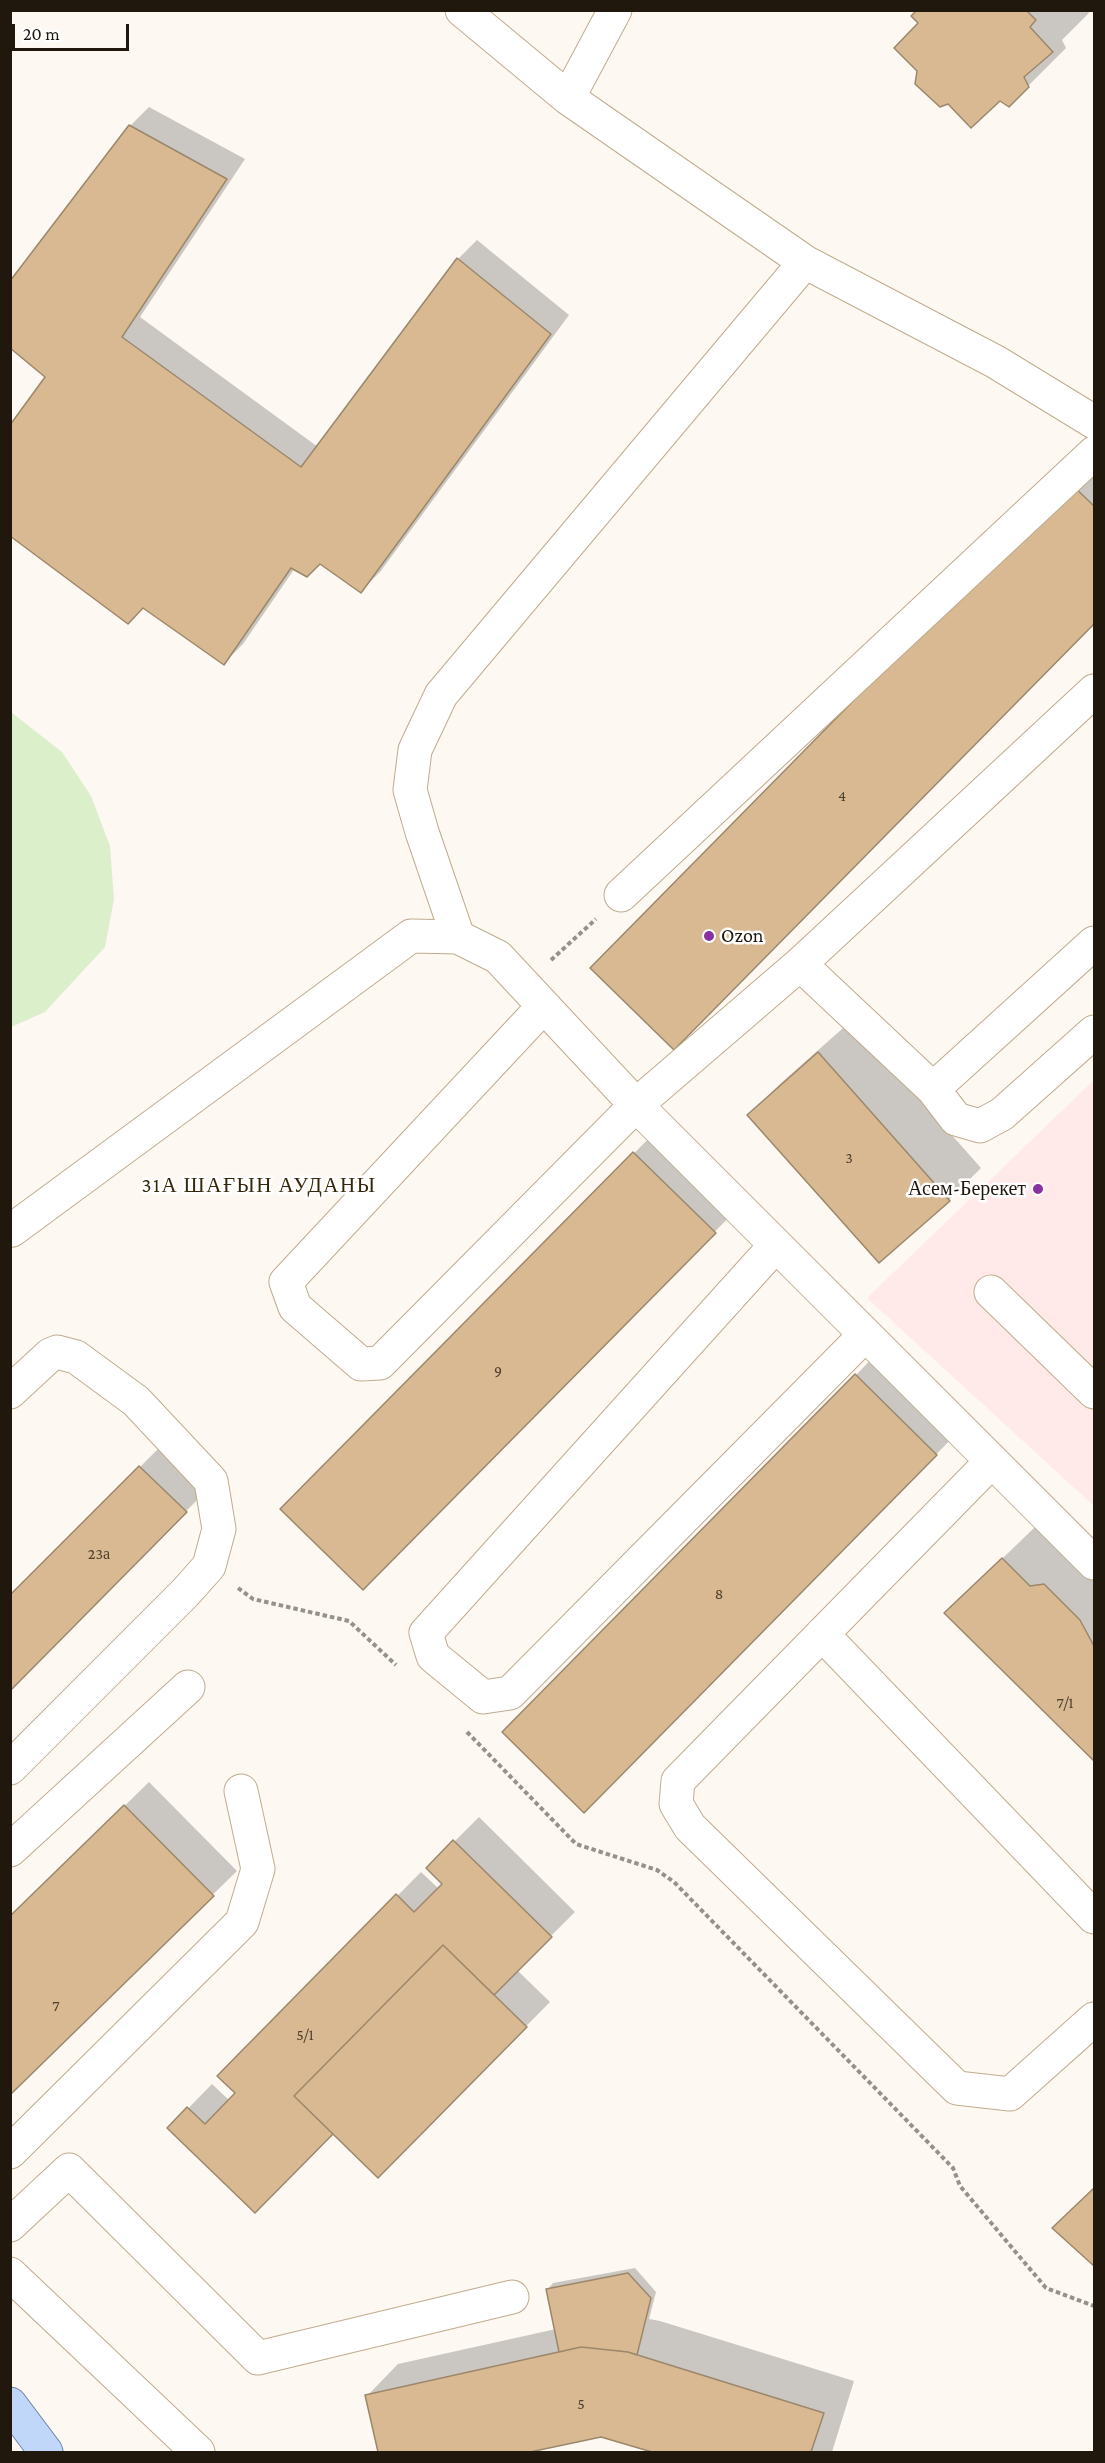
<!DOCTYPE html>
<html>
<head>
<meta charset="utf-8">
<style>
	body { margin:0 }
	#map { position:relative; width:1105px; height:2463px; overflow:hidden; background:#fdf8f2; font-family:"Crimson Pro",serif }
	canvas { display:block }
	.frame { position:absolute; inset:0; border:12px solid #20180d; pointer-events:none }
	.scale { position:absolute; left:12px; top:24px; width:117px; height:27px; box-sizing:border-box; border:3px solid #20180d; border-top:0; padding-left:8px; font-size:18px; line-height:21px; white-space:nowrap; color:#20180d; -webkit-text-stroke:4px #fff; paint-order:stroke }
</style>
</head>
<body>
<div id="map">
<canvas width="1105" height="2463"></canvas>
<div class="frame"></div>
<div class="scale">20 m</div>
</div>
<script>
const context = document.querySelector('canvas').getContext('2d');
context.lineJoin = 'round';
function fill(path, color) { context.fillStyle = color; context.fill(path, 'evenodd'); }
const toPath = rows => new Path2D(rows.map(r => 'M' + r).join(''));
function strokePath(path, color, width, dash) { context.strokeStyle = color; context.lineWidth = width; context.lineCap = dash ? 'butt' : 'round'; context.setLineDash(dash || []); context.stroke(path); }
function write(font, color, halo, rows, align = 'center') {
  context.font = font + ' "Crimson Pro",serif'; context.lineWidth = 5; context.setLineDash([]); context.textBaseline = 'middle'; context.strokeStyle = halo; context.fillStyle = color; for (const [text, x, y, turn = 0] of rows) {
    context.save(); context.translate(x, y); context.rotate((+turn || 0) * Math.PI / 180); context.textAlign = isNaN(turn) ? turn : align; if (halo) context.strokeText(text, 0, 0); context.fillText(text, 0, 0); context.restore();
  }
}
fill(toPath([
	[1094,1080,1094,1506,867,1298]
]), '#ffe9e9');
fill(toPath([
	[11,712,62,752,91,796,110,846,114,899,105,947,45,1012,11,1027]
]), '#dcefcb');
fill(toPath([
	[919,10,1087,10,1089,13,1062,40,1066,48,1009,105,920,23],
	[149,107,245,159,140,317,318,447,458,259,477,240,569,315,380,572,361,591,320,562,295,568,243,644,224,663,47,377,130,126],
	[1094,459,1094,622,674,1048],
	[851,1021,981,1168,949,1200,879,1261,749,1115,781,1083],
	[666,1121,746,1200,395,1557,283,1509],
	[887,1343,968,1422,616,1780,856,1375],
	[164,1443,210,1487,10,1689,10,1597],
	[1035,1527,1062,1555,1076,1553,1094,1571,1094,1759,946,1613],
	[149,1782,237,1871,10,2093,10,1918],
	[479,1817,575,1912,517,1970,550,2002,378,2176,333,2132,169,2128,212,2084,230,2101,238,2093,219,2076,421,1872,439,1889,444,1884,428,1868],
	[1094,2188,1094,2264,1055,2228],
	[635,2268,656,2292,649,2319,660,2321,854,2381,832,2452,657,2452,601,2435,523,2452,379,2452,367,2396,398,2364,556,2329,547,2290,553,2283]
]), '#0003');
const building = toPath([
	[917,10,1026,10,1036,20,1030,27,1053,52,1024,77,1029,87,1009,107,1000,101,971,128,948,104,940,107,915,84,917,71,894,48,918,23,911,16,917,10],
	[129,125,227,179,122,337,301,467,457,258,551,334,361,593,320,564,307,577,291,568,224,665,143,608,128,624,10,536,10,425,45,377,10,348,10,281,129,125],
	[1069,482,1094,506,1094,624,674,1050,590,968,1069,482],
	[818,1052,950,1201,879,1263,747,1115,818,1052],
	[633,1152,716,1233,363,1590,280,1509,633,1152],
	[855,1374,937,1455,584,1813,502,1732,855,1374],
	[139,1466,187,1512,10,1691,10,1595,139,1466],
	[1002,1558,1030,1586,1044,1584,1080,1620,1094,1646,1094,1761,944,1613,1002,1558],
	[124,1805,214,1896,10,2095,10,1916,124,1805],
	[453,1840,552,1937,494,1995,443,1945,294,2096,333,2134,255,2213,167,2128,187,2107,205,2124,235,2093,217,2076,396,1894,414,1912,442,1884,426,1868,453,1840],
	[443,1945,527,2027,378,2178,294,2096,443,1945],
	[1094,2188,1094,2266,1052,2228,1094,2188],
	[628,2273,651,2298,637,2355,628,2352,581,2347,559,2352,546,2289,628,2273],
	[581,2347,628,2352,824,2413,811,2452,652,2452,601,2437,530,2452,378,2452,365,2395,581,2347]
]);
fill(building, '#d8b991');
strokePath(building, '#9c876b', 1.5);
const minor = toPath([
	[462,10,568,98],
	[615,10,568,98,805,262,996,362,1094,422],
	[621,895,1094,453],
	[458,937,422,832,410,790,415,750,441,695,805,262],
	[800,964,933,1089,956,1119,980,1126,1002,1114,1094,1032],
	[543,1007,286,1282,295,1307,361,1364,380,1363,636,1105,800,964,1094,691],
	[933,1089,1094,943],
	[10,1229,12,1230,411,936,458,937,498,957,636,1105,1094,1563],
	[775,1246,426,1633,433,1656,483,1697,510,1693,865,1335],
	[991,1292,1094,1392],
	[10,1392,50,1355,57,1352,76,1357,136,1401,211,1481,219,1529,209,1566,186,1592,10,1768],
	[992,1461,678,1781,676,1804,690,1827,957,2088,1010,2094,1094,2019],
	[822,1634,1094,1917],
	[10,1850,188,1687],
	[10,2152,242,1922,258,1869,241,1791],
	[10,2225,69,2170,258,2358,512,2297],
	[10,2274,198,2452]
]);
const major = toPath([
	[10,2404,46,2452]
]);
strokePath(minor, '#c0ac8e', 35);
strokePath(major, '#6d83a4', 35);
strokePath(toPath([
	[551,960,596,919],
	[238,1588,253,1599,349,1621,396,1665],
	[467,1732,576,1844,657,1870,674,1882,953,2168,960,2186,1046,2288,1094,2306]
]), '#989189', 4, [4.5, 3]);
strokePath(minor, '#fff', 33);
strokePath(major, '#c0d7fa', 33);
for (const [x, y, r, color] of [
	[709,936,6,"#87329f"],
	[1038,1189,6,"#87329f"]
]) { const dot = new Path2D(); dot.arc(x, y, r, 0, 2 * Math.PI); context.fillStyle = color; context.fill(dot); strokePath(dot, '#fff', 2); }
write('16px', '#4e402e', null, [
	["4",842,796],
	["3",849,1158],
	["9",498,1371],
	["23а",99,1554],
	["8",719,1594],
	["7/1",1065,1703],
	["7",56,2006],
	["5/1",305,2035],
	["5",581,2404]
]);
write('20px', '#20180d', '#fff', [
	["Ozon",721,936],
	["Асем-Берекет",1026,1189,"right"]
], 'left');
context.letterSpacing = '1.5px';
write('21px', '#36260a', '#fff', [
	["31А ШАҒЫН АУДАНЫ",259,1186]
]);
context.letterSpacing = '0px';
</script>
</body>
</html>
